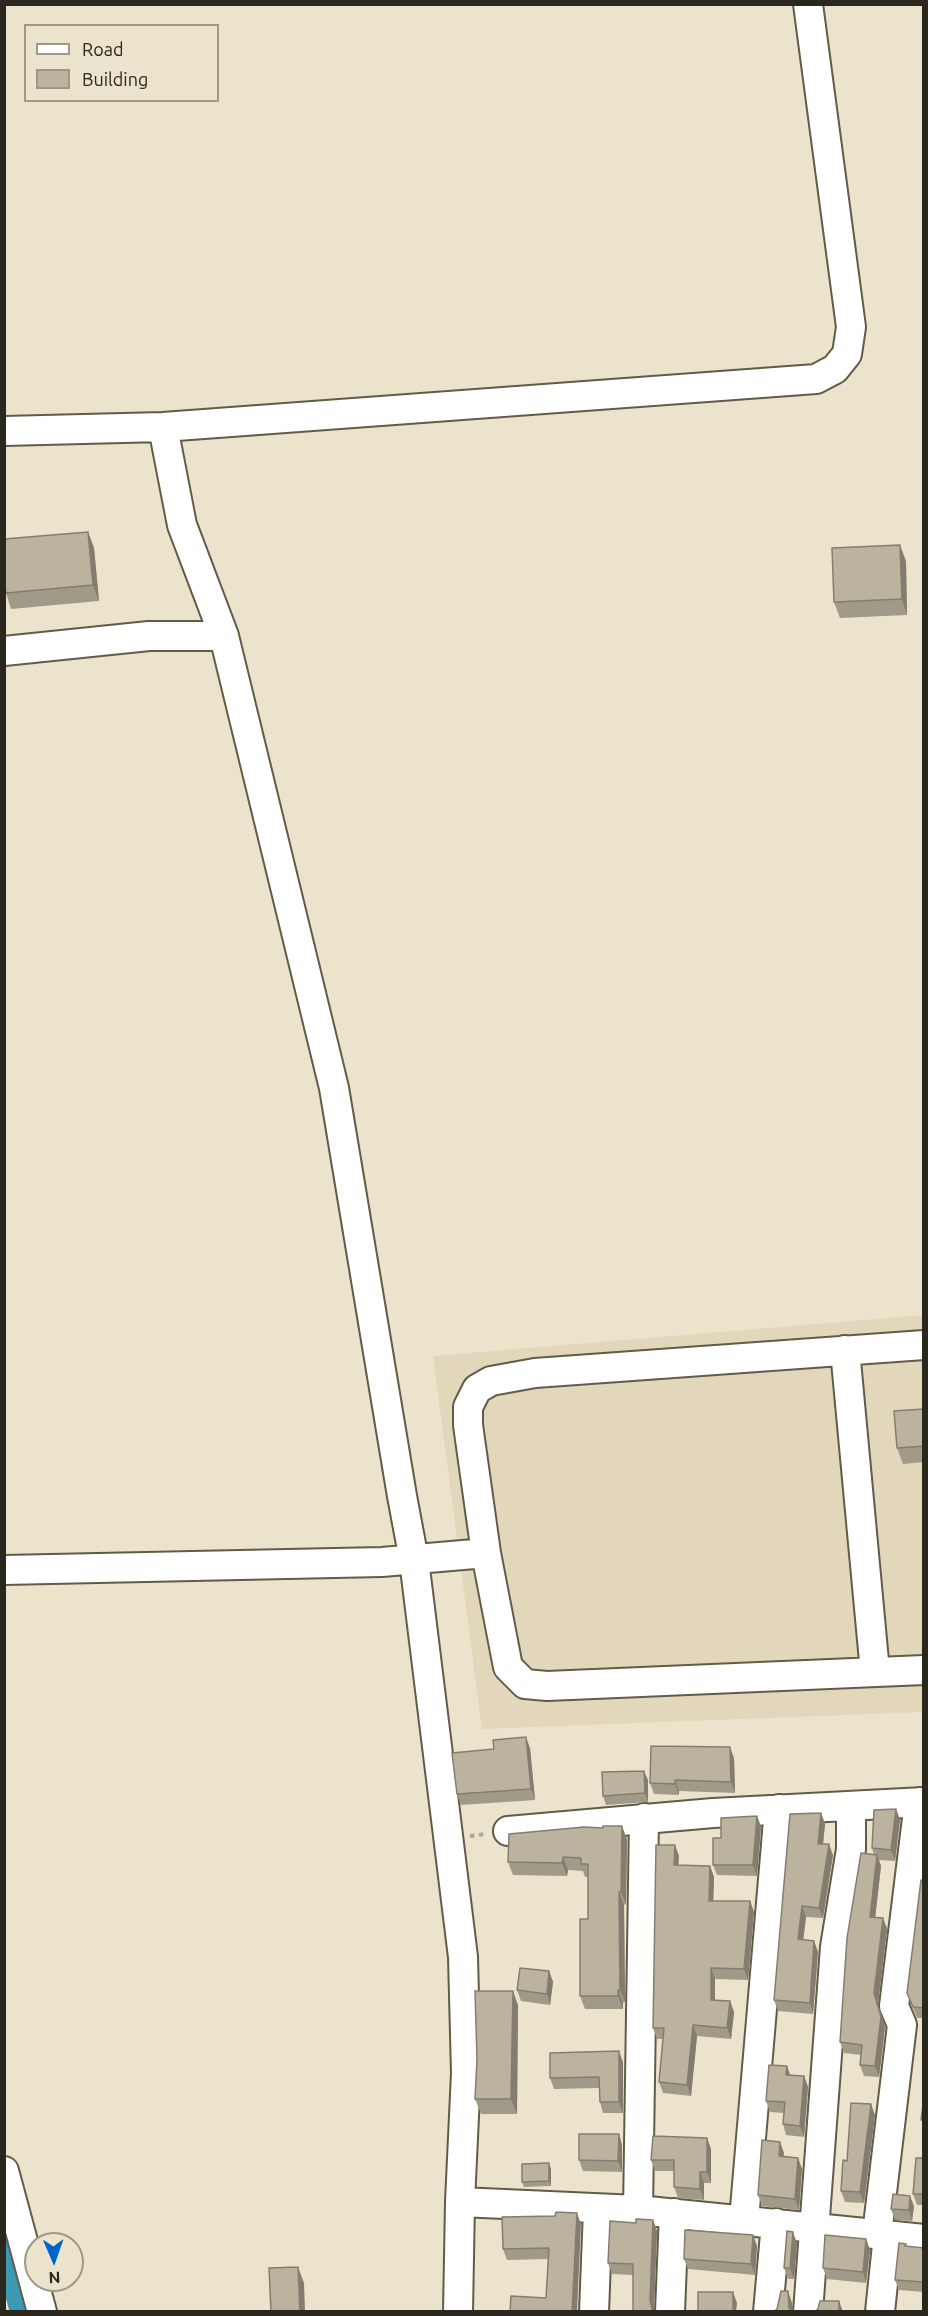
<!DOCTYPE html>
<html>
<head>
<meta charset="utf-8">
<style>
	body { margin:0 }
	#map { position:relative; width:928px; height:2316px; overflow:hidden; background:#ece3cd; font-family:Ubuntu,sans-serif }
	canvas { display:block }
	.frame { position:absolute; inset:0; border:6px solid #2a271f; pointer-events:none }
	.legend { position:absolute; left:24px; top:24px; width:195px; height:78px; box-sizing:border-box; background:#ece3cd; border:2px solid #9e9887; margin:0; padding:8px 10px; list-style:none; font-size:18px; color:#2a271f }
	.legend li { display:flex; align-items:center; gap:12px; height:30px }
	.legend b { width:30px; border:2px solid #9e9887 }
	.north { position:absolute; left:24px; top:2232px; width:60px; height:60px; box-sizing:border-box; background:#ece3cd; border:2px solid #9e9887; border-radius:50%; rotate:178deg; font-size:16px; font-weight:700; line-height:24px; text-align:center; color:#2a271f }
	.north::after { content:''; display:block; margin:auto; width:21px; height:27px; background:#0063cb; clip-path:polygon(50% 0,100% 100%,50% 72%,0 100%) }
</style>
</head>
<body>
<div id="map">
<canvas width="928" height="2316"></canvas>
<div class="frame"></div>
<ul class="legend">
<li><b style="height:8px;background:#fff"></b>Road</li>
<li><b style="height:16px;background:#bcb39f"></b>Building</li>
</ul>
<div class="north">N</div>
</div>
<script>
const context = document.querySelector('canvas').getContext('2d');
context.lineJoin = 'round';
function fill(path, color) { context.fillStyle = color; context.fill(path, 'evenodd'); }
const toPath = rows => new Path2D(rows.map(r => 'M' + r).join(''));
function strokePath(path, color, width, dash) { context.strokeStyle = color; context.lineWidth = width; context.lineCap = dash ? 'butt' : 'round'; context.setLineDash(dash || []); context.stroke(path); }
fill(toPath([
	[923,1315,923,1712,482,1729,433,1356]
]), '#e3d7bb');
strokePath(toPath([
	[4,2248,21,2312]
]), '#3b99b4', 22);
const minor = toPath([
	[163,427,182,525,224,636,334,1088,402,1496,414,1560,463,1957,466,2073,460,2202,458,2312],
	[4,431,163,427,816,379,835,369,847,354,851,327,808,4],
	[4,651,149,636,224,636],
	[924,1345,535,1373,491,1381,477,1389,468,1407,468,1425,486,1553,508,1667,525,1684,547,1686,924,1670],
	[845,1350,875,1672],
	[4,1570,382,1562,486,1553],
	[508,1831,713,1813,924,1802],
	[4,2171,42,2312],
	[460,2202,638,2210,924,2239],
	[638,2210,644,1818],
	[744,2220,779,1809],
	[877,2234,902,2025,894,2006,919,1802],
	[594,2312,598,2210],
	[670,2312,674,2213],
	[768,2312,776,2223],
	[808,2312,835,1947,851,1849,851,1806],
	[880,2312,888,2235]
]);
strokePath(minor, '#635b49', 32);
strokePath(toPath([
	[470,1836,486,1834]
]), '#ada695', 4, [4.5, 4.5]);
strokePath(minor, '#fff', 28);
fill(toPath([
	[88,532,94,548,99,601,11,609,6,593],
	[906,561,907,615,840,618,834,602],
	[924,1409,924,1462,903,1464,897,1448],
	[530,1748,535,1800,461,1805,457,1794,494,1749],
	[734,1758,735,1793,679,1791,679,1795,654,1794,650,1783],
	[648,1780,648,1802,606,1805,603,1796],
	[896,1809,900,1820,895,1861,879,1860,881,1866,875,1917,883,1918,887,1929,878,2004,885,2027,879,2077,864,2076,860,2065,861,2055,844,2053,840,2042,874,1855,872,1848],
	[821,1813,825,1824,823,1844,833,1855,823,1918,806,1917,803,1940,814,1941,818,1952,813,2014,778,2011,774,2000],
	[757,1816,761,1827,757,1876,717,1875,713,1865,721,1838],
	[627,1839,626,1904,624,1905,625,2002,623,2003,623,2009,585,2009,580,1996,588,1919,588,1877,585,1877,583,1871,568,1870,567,1876,513,1875,508,1862],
	[679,1856,678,1865,710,1866,714,1877,713,1901,750,1901,754,1912,748,1980,715,1979,715,2000,730,2001,734,2012,731,2039,697,2036,691,2096,663,2093,659,2082,663,2039,657,2039,653,2028],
	[924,1881,924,2018,917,2018,907,1993],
	[549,1971,553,1982,550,2005,521,2001,517,1990],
	[518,2005,517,2114,481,2114,475,2099],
	[623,2062,623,2113,603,2113,600,2102,599,2088,554,2089,550,2078],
	[790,2075,804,2076,808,2087,804,2137,786,2135,783,2124,784,2113,770,2112,766,2101],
	[875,2115,864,2203,845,2202,841,2191,847,2161],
	[619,2134,622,2145,622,2172,583,2171,579,2160],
	[707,2138,711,2149,711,2183,704,2183,704,2200,678,2198,674,2187,674,2171,655,2171,651,2160],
	[784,2153,783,2156,798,2158,802,2169,799,2210,762,2206,758,2195],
	[924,2158,924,2205,917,2205,913,2194],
	[549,2163,551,2169,551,2186,524,2187,522,2182],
	[914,2206,912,2221,895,2220,891,2209],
	[653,2220,657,2231,654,2311,633,2312,633,2275,612,2274,608,2263,636,2223],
	[581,2224,546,2298,548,2259,507,2260,503,2249],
	[753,2235,757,2246,755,2275,688,2269,684,2259],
	[866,2239,870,2250,866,2283,827,2279,823,2268],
	[797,2243,794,2279,788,2279,784,2268],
	[906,2244,907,2246,924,2248,924,2292,899,2290,895,2280]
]), '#a29a89');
fill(toPath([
	[88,532,94,548,99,601,93,585],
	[900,545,906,561,907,615,902,599],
	[526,1737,530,1748,535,1800,531,1789],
	[730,1747,734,1758,735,1793,731,1782],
	[644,1771,648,1780,648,1802,645,1793],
	[675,1780,679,1791,679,1795,675,1784],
	[896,1809,900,1820,895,1861,891,1850],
	[821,1813,825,1824,822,1854,818,1844],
	[757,1816,761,1827,757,1876,753,1865],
	[622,1826,627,1839,626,1904,621,1892],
	[829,1844,833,1855,823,1918,819,1908],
	[675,1845,679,1856,678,1876,674,1865],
	[877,1855,881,1866,874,1928,870,1917],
	[563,1857,568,1870,567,1876,562,1863],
	[710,1866,714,1877,713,1911,709,1901],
	[619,1892,624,1905,625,2002,620,1990],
	[750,1901,754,1912,748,1980,744,1969],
	[802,1906,806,1917,802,1950,798,1939],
	[883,1918,887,1929,878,2004,885,2027,879,2077,875,2066,874,1993],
	[814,1941,818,1952,813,2014,810,2003],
	[711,1968,715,1979,715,2011,711,2000],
	[549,1971,553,1982,550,2005,547,1994],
	[618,1990,623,2003,623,2009,618,1996],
	[513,1991,518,2005,517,2114,511,2099],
	[730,2001,734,2012,731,2039,727,2028],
	[693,2025,697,2036,691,2096,687,2085],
	[619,2051,623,2062,623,2113,619,2102],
	[787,2066,791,2077,786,2075],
	[804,2076,808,2087,804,2137,800,2126],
	[871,2104,875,2115,864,2203,860,2192],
	[619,2134,622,2145,622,2172,618,2161],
	[707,2138,711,2149,711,2183,707,2172],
	[780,2142,784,2153,782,2167,779,2156],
	[798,2158,802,2169,799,2210,795,2199],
	[549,2163,551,2169,551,2186,549,2181],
	[700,2172,704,2183,704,2200,700,2189],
	[910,2196,914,2206,912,2221,909,2210],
	[577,2213,581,2224,577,2312,572,2312],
	[653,2220,657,2231,654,2312,653,2312,650,2300],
	[793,2232,797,2243,794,2279,790,2268],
	[753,2235,757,2246,755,2275,751,2264],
	[866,2239,870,2250,866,2283,863,2272],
	[298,2267,304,2283,305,2312,300,2312],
	[788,2291,792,2303,793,2312,789,2308],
	[733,2292,737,2303,736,2312,733,2312],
	[839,2301,843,2312,839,2312]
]), '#847d6f');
const building = toPath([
	[88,532,93,585,6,593,4,580,4,539,88,532],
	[900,545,902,599,834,602,832,548,900,545],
	[924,1409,924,1446,897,1448,894,1411,924,1409],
	[526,1737,531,1789,457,1794,452,1753,494,1749,493,1740,526,1737],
	[651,1746,730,1747,731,1782,675,1780,675,1784,650,1783,651,1746],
	[644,1771,645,1793,603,1796,602,1772,644,1771],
	[896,1809,891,1850,872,1848,874,1810,896,1809],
	[821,1813,818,1844,829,1844,819,1908,802,1906,798,1939,814,1941,810,2003,774,2000,790,1814,821,1813],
	[757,1816,753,1865,713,1865,713,1838,721,1838,721,1818,757,1816],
	[603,1826,622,1826,621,1892,619,1892,620,1990,618,1990,618,1996,580,1996,580,1919,588,1919,588,1864,581,1864,581,1858,563,1857,562,1863,508,1862,509,1834,584,1827,603,1828,603,1826],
	[656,1845,675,1845,674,1865,710,1866,709,1901,750,1901,744,1969,711,1968,711,2000,730,2001,727,2028,693,2025,687,2085,659,2082,664,2028,653,2028,656,1845],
	[861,1853,877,1855,870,1917,883,1918,874,1993,881,2017,875,2066,860,2065,862,2045,840,2042,847,1938,861,1853],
	[921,1880,924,1881,924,2008,913,2007,907,1993,921,1880],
	[520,1968,549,1971,547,1994,517,1990,520,1968],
	[475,1991,513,1991,511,2099,475,2099,477,2059,475,1991],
	[619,2051,619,2102,600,2102,599,2077,550,2078,550,2053,619,2051],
	[769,2065,787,2066,786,2075,804,2076,800,2126,783,2124,785,2102,766,2101,769,2065],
	[924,2097,924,2120,921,2120,924,2097],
	[851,2103,871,2104,860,2192,841,2191,843,2160,847,2161,851,2103],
	[579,2134,619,2134,618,2161,579,2160,579,2134],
	[653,2136,707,2138,707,2172,700,2172,700,2189,674,2187,674,2160,651,2160,653,2136],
	[762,2140,780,2142,779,2156,798,2158,795,2199,758,2195,762,2140],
	[916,2158,924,2158,924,2194,913,2194,916,2158],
	[549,2163,549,2181,522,2182,522,2164,549,2163],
	[893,2194,910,2196,909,2210,891,2209,893,2194],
	[556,2212,577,2213,572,2312,510,2312,511,2296,546,2298,549,2248,503,2249,502,2217,555,2216,556,2212],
	[636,2219,653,2220,650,2300,652,2309,655,2312,633,2312,633,2264,608,2263,610,2221,636,2223,636,2219],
	[685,2230,753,2235,751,2264,684,2259,685,2230],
	[787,2231,793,2232,790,2268,784,2268,787,2231],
	[825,2235,866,2239,863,2272,823,2268,825,2235],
	[899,2243,906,2244,905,2246,924,2248,924,2282,895,2280,899,2243],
	[298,2267,300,2312,271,2312,269,2268,298,2267],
	[781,2291,788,2291,789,2308,792,2312,773,2312,777,2309,781,2291],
	[698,2292,733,2292,733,2312,698,2312,698,2292],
	[820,2301,839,2301,839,2312,814,2312,818,2309,820,2301]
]);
fill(building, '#bcb39f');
strokePath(building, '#847d6f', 1.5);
</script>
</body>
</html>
